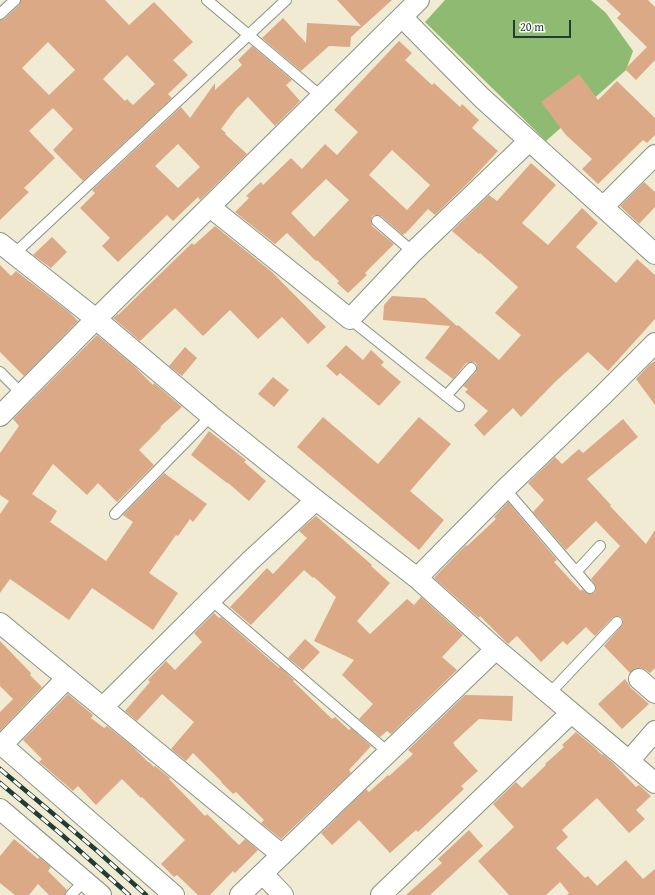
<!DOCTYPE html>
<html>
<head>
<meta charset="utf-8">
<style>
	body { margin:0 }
	#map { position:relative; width:655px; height:895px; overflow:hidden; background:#f1ebd3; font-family:"Gentium Book Plus",serif }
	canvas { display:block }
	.scale { position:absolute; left:513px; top:20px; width:58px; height:18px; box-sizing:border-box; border:2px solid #1f3d34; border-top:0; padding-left:5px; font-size:12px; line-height:14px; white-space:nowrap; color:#1f3d34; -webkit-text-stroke:3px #fdfcf7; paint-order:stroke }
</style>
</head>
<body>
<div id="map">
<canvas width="655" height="895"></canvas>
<div class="scale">20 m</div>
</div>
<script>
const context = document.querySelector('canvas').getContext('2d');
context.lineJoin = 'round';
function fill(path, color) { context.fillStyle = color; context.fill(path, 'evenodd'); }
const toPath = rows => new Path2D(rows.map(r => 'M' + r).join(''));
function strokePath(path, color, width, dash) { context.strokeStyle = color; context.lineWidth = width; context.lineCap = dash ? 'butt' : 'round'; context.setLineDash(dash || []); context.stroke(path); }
fill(toPath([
	[445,0,591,0,606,13,633,51,626,70,546,141,425,22]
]), '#8eba71');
fill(toPath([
	[21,0,105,0,129,25,154,2,193,42,173,60,188,75,168,94,172,98,83,181,53,150,73,129,53,108,29,131,55,158,24,188,29,192,0,220,0,20,4,19,19,5],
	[48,42,75,70,49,95,22,68],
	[127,55,155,84,133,105,127,99,125,101,103,79],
	[337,0,392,0,351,37,350,47,329,46,301,71,262,38,283,18,306,43,307,23,361,26],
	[606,0,648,0,655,7,655,60,636,80,625,69,647,47,617,18,621,14],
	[399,41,412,53,405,60,432,85,434,83,460,107,462,104,479,120,472,128,498,151,472,179,435,215,428,209,405,234,405,233,403,235,381,216,375,215,372,216,371,220,372,226,394,244,365,273,367,275,348,293,337,283,339,281,317,260,316,261,287,233,275,244,235,212,249,198,246,196,261,182,263,185,291,158,302,169,325,144,337,155,358,132,334,110],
	[392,150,430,185,407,210,369,175],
	[326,179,349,200,314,237,291,213],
	[252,46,292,80,286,85,300,101,275,126,248,97,236,109,221,129,226,133,225,134,247,154,200,200,198,197,173,221,167,215,118,262,102,246,110,238,80,208,95,193,92,190,181,107,190,118,215,83,215,90,242,65,238,60],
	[178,144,200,167,178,188,155,166],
	[579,74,598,100,617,81,655,118,655,135,647,143,643,140,598,184,582,169,592,159,566,135,541,102],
	[531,163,556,185,522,223,548,245,582,208,598,223,576,247,616,283,637,259,655,275,655,319,608,371,588,352,555,382,521,417,513,408,484,436,474,425,488,411,465,392,468,389,463,386,476,372,477,366,476,363,472,362,466,363,453,379,425,358,450,326,383,320,384,305,392,296,425,298,457,326,458,325,499,360,521,335,495,313,518,287,480,253,479,254,452,231,489,195,497,201],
	[644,182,655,192,655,207,639,224,620,206],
	[215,226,272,272,326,327,308,344,282,317,258,339,230,310,203,336,175,308,140,341,113,318,118,314,118,315,192,243,194,245],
	[52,237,67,252,51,268,33,255],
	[0,265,11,276,16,271,69,312,78,321,24,376,0,352],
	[97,335,133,365,153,385,154,383,182,407,160,427,161,428,139,450,154,465,117,502,98,483,87,495,53,464,32,494,57,511,50,522,106,561,133,522,123,515,164,473,207,504,193,522,190,519,178,536,176,535,149,573,178,593,153,630,92,588,69,620,10,579,0,593,0,514,9,501,0,495,0,453,19,426,13,419],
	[346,345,363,360,371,350,384,362,381,365,401,382,379,406,340,373,337,376,326,366],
	[185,347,197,358,182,376,169,366],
	[655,361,655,405,636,379,650,364],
	[273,377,289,390,274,407,258,394],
	[323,417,378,464,419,417,451,444,410,491,444,520,419,550,297,447],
	[623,419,638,437,587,479,611,505,610,506,646,544,655,530,655,668,650,673,646,670,641,668,635,668,630,673,604,646,623,624,623,620,621,617,618,616,615,616,612,618,595,636,586,627,567,645,563,641,541,662,517,636,508,644,480,616,479,618,434,578,466,545,467,546,496,519,494,517,508,502,557,560,554,562,581,591,582,589,588,594,594,593,596,590,596,586,591,579,620,546,596,521,566,550,533,512,544,500,528,483,555,457,562,464,579,449,583,453],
	[209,431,246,460,244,462,266,481,249,501,228,483,227,483,191,455],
	[316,516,372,565,371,566,390,583,357,621,370,634,407,599,414,605,421,597,463,635,442,657,457,670,391,734,387,731,380,737,359,719,373,704,342,675,354,660,314,641,336,597,314,577,313,578,304,570,251,625,230,607,267,568,273,574,307,538,299,531],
	[214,613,219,618,221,617,279,668,280,667,294,680,293,681,332,719,335,717,349,730,351,728,371,746,349,770,351,773,281,839,261,823,264,820,236,792,233,794,221,782,222,782,193,753,186,761,171,749,194,722,162,694,137,721,125,711,150,682,148,680,166,661,175,670,202,642,194,633],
	[305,639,320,652,303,670,288,658],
	[0,641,31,673,30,675,42,687,0,731,0,712,13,699,0,686],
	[625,679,631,688,649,704,622,729,598,704],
	[68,694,93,715,91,718,104,728,107,726,132,746,148,762,149,762,154,767,155,766,170,778,169,779,205,816,207,814,239,845,245,839,258,850,235,873,233,871,210,895,198,895,177,875,174,877,161,864,185,840,142,797,141,798,122,779,96,805,78,786,73,791,44,766,39,762,42,759,23,740],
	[465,695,513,696,512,721,479,719,453,743,455,745,454,745,478,771,461,786,464,789,418,832,416,830,390,853,359,820,332,845,321,833,366,789,369,792,388,775,389,776,411,756,413,754,408,750],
	[576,732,594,747,602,755,603,754,613,763,636,787,639,785,651,796,636,810,645,819,629,833,597,798,562,830,568,837,556,848,585,878,588,876,597,886,626,860,643,879,655,869,655,895,567,895,569,893,560,882,546,895,509,895,478,861,514,827,493,804,516,782,522,788,546,765,545,764,564,747,562,745],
	[469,830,483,846,430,895,406,895,442,863,438,859],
	[14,839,38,859,39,857,51,867,48,871,67,890,65,895,49,895,38,884,29,895,15,895,0,883,0,856]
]), '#dca986');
const lane = toPath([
	[207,0,322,97],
	[0,14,15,0],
	[377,221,413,252],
	[14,254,286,0],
	[350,319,459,406],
	[0,372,22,394],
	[446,396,471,368],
	[505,489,590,588],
	[115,514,211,416],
	[576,572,600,546],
	[211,600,389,753],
	[549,694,617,622],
	[71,895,84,881]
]);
const street = toPath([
	[402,17,482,98,655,254],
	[210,207,350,319,413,252,529,141],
	[603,207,655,155],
	[0,243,96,319,211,416,316,500,417,578,496,649,655,783],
	[0,416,96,319,419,0],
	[417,578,505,489,603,395,655,343],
	[0,623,282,855],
	[67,678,2,745,174,895],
	[639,679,655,693],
	[103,707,251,560,316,500],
	[629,761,655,731],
	[0,809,101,895],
	[263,874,283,895],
	[240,895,496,649],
	[381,895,571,713]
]);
strokePath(lane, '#889484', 12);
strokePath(street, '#889484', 22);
strokePath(lane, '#fff', 10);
strokePath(street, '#fff', 20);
const rail = toPath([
	[0,769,95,849,146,895],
	[0,783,61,834,129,895]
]);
strokePath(rail, '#1f3d34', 4.5);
strokePath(rail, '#fdfcf7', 3, [9]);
</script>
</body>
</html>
